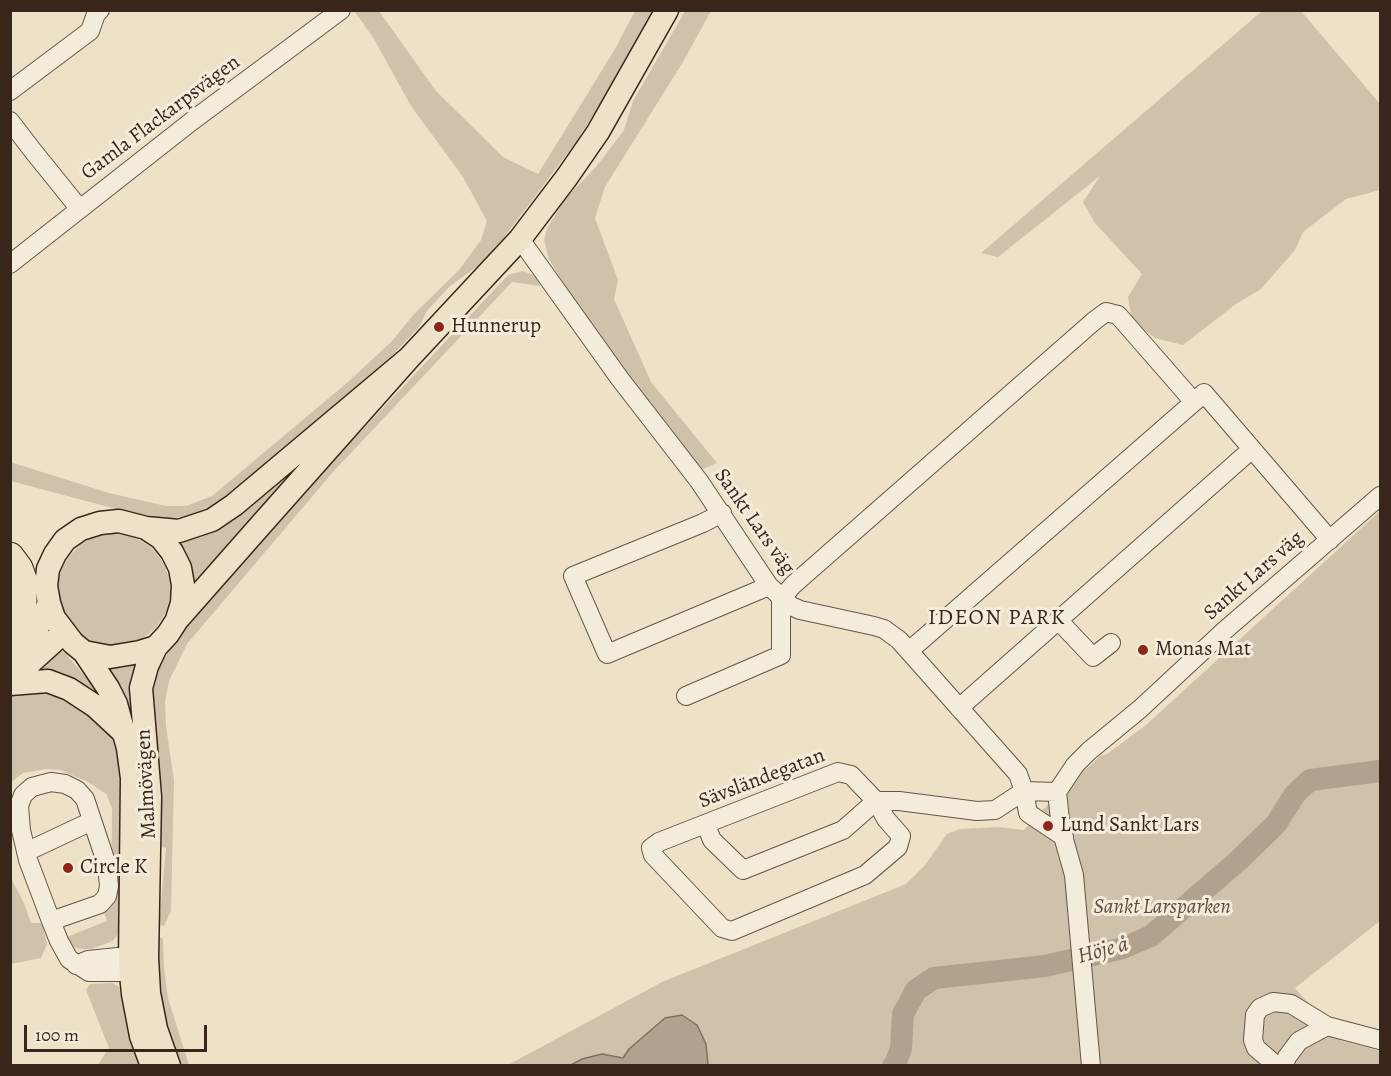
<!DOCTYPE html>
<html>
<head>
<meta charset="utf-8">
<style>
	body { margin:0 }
	#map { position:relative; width:1391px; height:1076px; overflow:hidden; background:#ede2c8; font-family:Alegreya,serif }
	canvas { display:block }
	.frame { position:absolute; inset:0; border:12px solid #3a251a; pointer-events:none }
	.scale { position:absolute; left:24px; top:1025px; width:183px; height:27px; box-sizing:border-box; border:3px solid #3a251a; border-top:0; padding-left:8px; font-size:18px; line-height:21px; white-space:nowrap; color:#3a251a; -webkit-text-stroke:4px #f3ecdb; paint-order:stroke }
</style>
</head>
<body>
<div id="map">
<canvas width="1391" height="1076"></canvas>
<div class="frame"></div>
<div class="scale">100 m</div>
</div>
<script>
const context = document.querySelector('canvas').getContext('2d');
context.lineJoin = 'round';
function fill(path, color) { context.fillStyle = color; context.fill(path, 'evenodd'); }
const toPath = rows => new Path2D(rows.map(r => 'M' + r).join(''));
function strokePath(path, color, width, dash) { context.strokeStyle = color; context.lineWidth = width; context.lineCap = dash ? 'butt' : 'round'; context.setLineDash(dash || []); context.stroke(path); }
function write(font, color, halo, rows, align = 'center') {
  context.font = font + ' Alegreya,serif'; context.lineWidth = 6; context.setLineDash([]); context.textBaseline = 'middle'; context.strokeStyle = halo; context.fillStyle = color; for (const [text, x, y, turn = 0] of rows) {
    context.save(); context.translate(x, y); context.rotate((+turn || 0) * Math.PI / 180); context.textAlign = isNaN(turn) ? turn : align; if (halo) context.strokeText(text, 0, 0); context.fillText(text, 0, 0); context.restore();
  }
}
fill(toPath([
	[358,11,379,11,436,91,503,157,538,174,615,49,635,11,655,11,618,76,576,142,502,240,478,266,450,286,427,311,419,327,391,357,243,485,212,507,189,517,167,518,131,513,11,481,10,462,109,493,166,506,186,506,212,496,348,382,392,341,414,314,459,270,481,240,487,221,463,177,411,106,374,39,355,12],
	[685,11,711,11,683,62,605,187,595,218,618,280,614,299,651,382,717,463,703,469,694,464,621,371,568,292,549,259,544,240,547,229,564,200,596,167,624,130,633,101],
	[1262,11,1301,11,1380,104,1380,190,1346,199,1303,232,1295,250,1261,289,1236,304,1183,345,1155,338,1132,321,1128,297,1142,274,1095,223,1083,202,1100,176,998,257,981,253],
	[523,271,536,276,540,286,512,282,333,472,187,644,169,681,165,701,166,726,174,780,171,911,164,926,159,925,166,848,158,846,152,714,152,686,160,666,172,646,201,608,286,511,508,275],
	[315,446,318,452,192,592,172,540,195,539,212,533],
	[1380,511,1380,921,1295,988,1342,1041,1380,1051,1380,1065,506,1066,662,982,906,884,925,865,947,834,960,829,997,827,1024,830,1068,783,1091,765,1100,756,1107,754,1146,725],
	'58 590a56 56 0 1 1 112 0a56 56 0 1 1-112 0Z',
	[11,623,52,642,66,654,93,686,113,725,124,781,123,923,119,925,118,934,113,941,91,949,80,949,74,947,67,937,107,921,102,907,111,896,112,808,106,794,88,782,60,770,46,769,23,773,11,782],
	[134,665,133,695,137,785,106,668,121,668],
	[10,876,24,903,31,923,42,923,47,944,41,958,11,964],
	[155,934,163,939,164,967,168,998,189,1065,178,1065,168,1035,157,989],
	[113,983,119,987,131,1046,136,1048,143,1065,98,1065,109,1048,86,990,90,984]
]), '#cfc2aa');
const water = toPath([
	[682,1015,697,1025,706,1044,708,1065,571,1065,582,1059,602,1054,623,1058,629,1049,665,1018,682,1015]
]);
fill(water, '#b0a28d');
strokePath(water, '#81705f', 1.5);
strokePath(toPath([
	[893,1066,895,1065,901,1048,903,1014,916,990,934,978,1045,966,1123,948,1151,936,1239,860,1276,824,1295,794,1310,780,1380,771]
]), '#b0a28d', 22);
const minor = toPath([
	[10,91,90,31,96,14,100,10],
	[10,121,33,151,79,208],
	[520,239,620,379,699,481,769,586,791,606,800,610,874,626,884,629,899,640,1018,774,1024,791,1028,813,1064,837],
	[10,264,192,121,341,10],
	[1194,402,1204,393,1330,540],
	[722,513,703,523,573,576,607,654,769,586],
	[1058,620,1093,657,1111,643],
	[686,696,781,655,781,599,793,585,1094,321,1106,312,1118,315,1194,402,909,651],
	[959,708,1252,449],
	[1057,792,1075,765,1089,751,1140,709,1224,631,1380,496],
	[706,825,712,840,743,870,843,830,876,801,886,819,901,836,898,847,865,875,732,931,722,928,653,855,651,848,659,842,838,772,851,775,876,801,899,801,977,811,995,810,1024,791,1057,792,1061,829,1074,875,1091,1066],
	[26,852,92,821],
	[51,921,100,904,107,896,109,886,107,865,85,799,77,790,65,784,51,782,32,787,23,795,19,806,21,830,28,860,51,921,59,941,69,959,89,972,120,972,136,955],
	[76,965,88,960,118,957,138,970],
	[1277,1066,1256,1048,1253,1040,1255,1015,1260,1008,1273,1002,1291,1004,1327,1026,1380,1040],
	[1284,1066,1287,1057,1299,1041,1327,1026]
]);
const major = toPath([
	[409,358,234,505,212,520,179,531,146,528,119,521,100,523,81,529,65,540,55,554,48,569,46,586,49,603,54,618,73,643,84,652,110,657,140,652,156,647,168,634,177,620,259,527,409,358,520,239,567,177,598,132,667,10],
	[146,528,161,538,172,552,180,568,183,585,182,603,177,619],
	[156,647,147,666,141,688,150,797,147,958,149,993,156,1029,169,1066],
	[84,652,108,688,116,704,128,748,132,778,130,964,133,994,141,1036,152,1066],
	[10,656,37,629,49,603],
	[10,681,64,632],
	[10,684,48,681,69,689,95,706,123,732]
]);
const highway = toPath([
	[10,556,19,568,23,579,23,602,16,629,10,641]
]);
strokePath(minor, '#675446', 20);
strokePath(major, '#3a251a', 25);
strokePath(highway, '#3a251a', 29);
strokePath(minor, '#f3ecdb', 18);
strokePath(major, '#ede2c8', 22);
strokePath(highway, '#ede2c8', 27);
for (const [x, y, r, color] of [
	[439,327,6,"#8f2418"],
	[1143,650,6,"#8f2418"],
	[1048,826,6,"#8f2418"],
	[68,868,6,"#8f2418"]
]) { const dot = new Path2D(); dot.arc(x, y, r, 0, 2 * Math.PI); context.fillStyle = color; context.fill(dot); strokePath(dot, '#f3ecdb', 2); }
write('21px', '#3a251a', '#f3ecdb', [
	["Gamla Flackarpsvägen",161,118,-37],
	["Sankt Lars väg",754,522,55],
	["Sankt Lars väg",1254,576,-41],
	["Sävsländegatan",762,779,-21],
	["Malmövägen",147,784,-93]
]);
write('21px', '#3a251a', '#f3ecdb', [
	["Hunnerup",451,327],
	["Monas Mat",1155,650],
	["Lund Sankt Lars",1060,826],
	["Circle K",80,868]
], 'left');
write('italic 21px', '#5f4c3e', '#f3ecdb', [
	["Sankt Larsparken",1162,908]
]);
context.letterSpacing = '1.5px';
write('22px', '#3a251a', '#f3ecdb', [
	["IDEON PARK",997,619]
]);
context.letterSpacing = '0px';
write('italic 22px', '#5d4a3c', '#f3ecdb', [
	["Höje å",1103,951,-15]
]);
</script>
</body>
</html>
